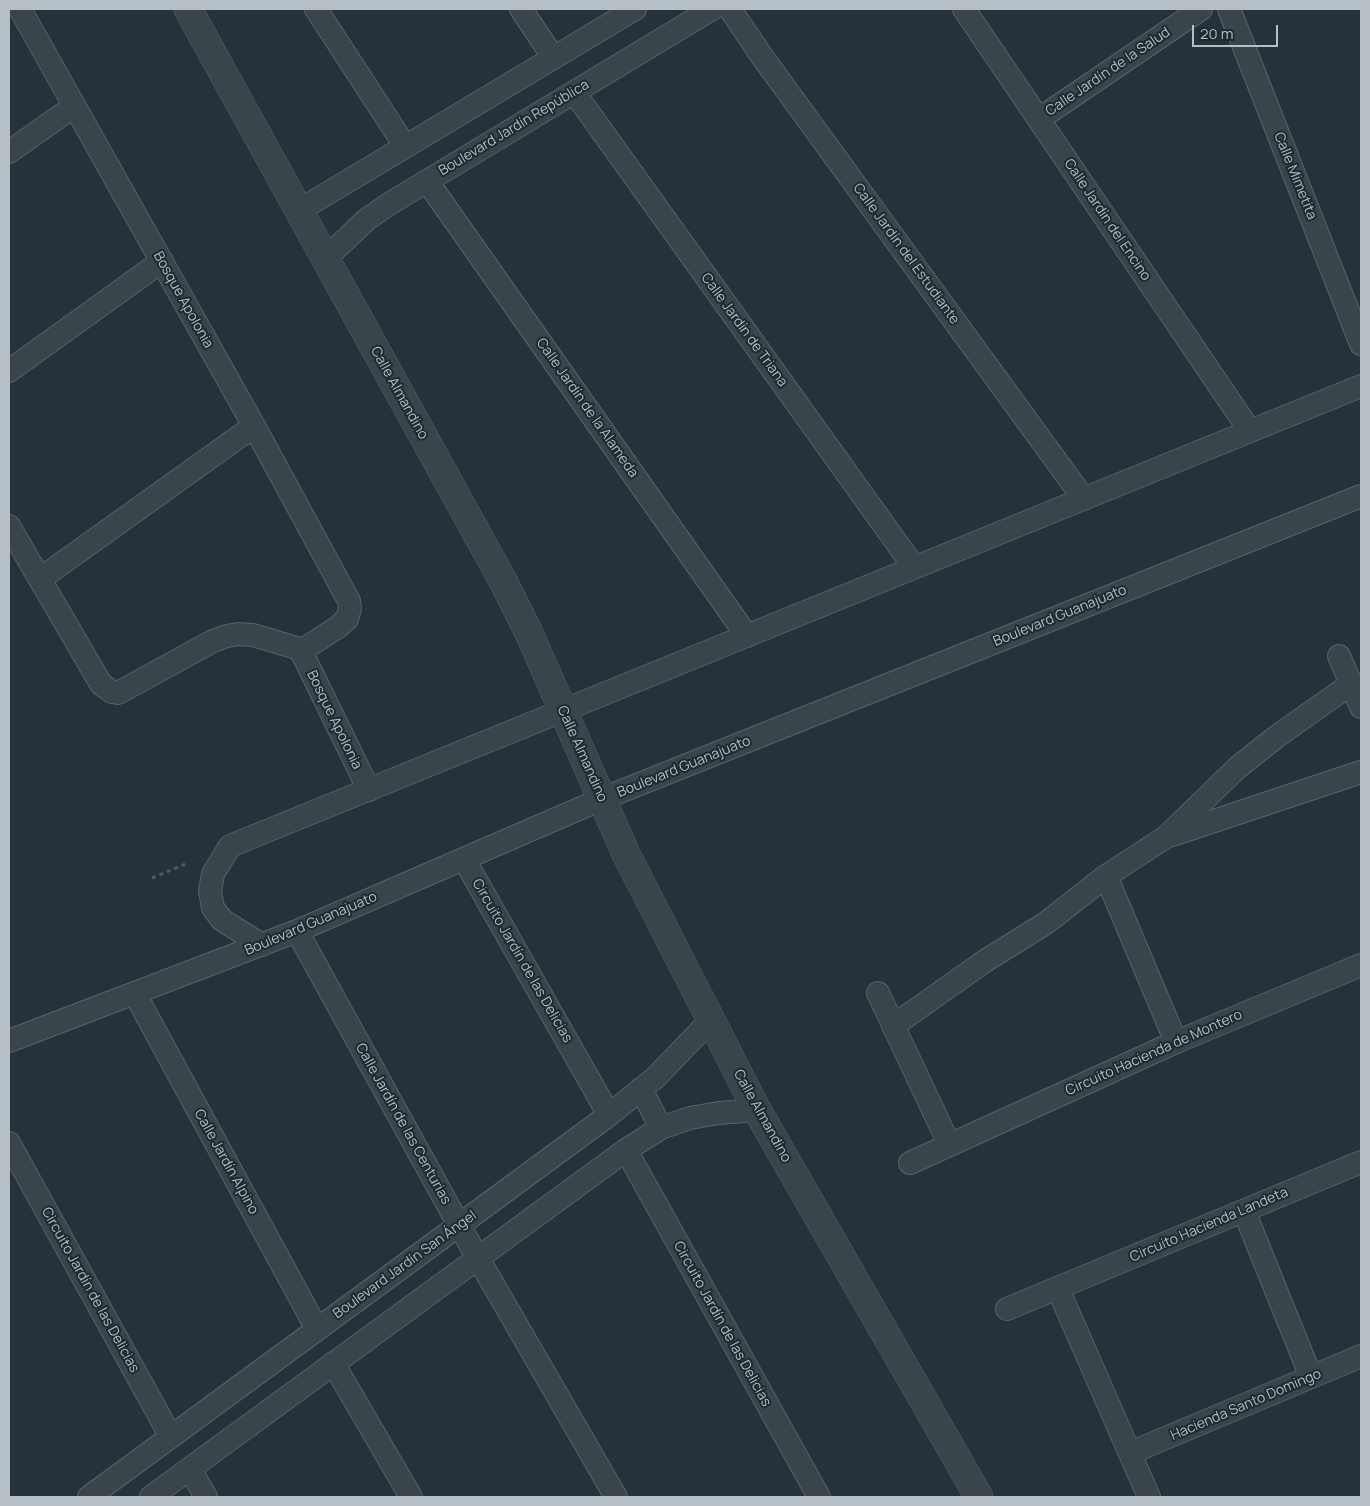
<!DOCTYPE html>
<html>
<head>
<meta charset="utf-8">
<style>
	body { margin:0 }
	#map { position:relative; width:1370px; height:1506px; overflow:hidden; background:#26323b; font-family:Manrope,sans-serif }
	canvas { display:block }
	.frame { position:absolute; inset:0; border:10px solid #b6bfc6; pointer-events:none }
	.scale { position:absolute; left:1192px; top:25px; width:86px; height:22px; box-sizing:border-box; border:2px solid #b6bfc6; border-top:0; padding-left:6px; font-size:15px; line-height:18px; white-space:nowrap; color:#b6bfc6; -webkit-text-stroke:4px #1f2930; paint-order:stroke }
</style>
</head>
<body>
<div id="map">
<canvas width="1370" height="1506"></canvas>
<div class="frame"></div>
<div class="scale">20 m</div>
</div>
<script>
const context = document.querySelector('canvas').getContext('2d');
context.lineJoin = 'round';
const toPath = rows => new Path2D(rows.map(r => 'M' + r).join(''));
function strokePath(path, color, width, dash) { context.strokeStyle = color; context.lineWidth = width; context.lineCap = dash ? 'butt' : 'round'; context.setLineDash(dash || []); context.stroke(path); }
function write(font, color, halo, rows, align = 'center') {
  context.font = font + ' Manrope,sans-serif'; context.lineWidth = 4; context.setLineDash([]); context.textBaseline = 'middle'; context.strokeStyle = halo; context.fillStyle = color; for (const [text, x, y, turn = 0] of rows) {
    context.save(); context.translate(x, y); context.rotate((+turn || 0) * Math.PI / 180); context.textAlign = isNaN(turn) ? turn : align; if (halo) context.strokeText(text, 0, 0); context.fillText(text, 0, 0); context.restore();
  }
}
const minor = toPath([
	[316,9,405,146],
	[521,9,553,57],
	[730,9,761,55,1084,499],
	[964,9,1250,431],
	[1229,9,1361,344],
	[574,92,914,567],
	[1039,119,1201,9],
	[9,152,73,107],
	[427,181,747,636],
	[298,211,635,9],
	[325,259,366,220,389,204,712,9],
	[9,371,162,261],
	[9,526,101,684,112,692,118,693,213,641,227,636,238,634,253,635,300,649,307,647,338,627,347,619,350,608,349,601,254,426,20,9],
	[40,579,254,426],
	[300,649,369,790],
	[1339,656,1361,707],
	[1172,835,1361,772],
	[464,859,609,1115],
	[1106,876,1176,1042],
	[297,931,460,1227,616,1497],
	[262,945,222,920,213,908,210,891,213,874,230,846,1361,386],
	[878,993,949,1144],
	[135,994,317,1329],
	[893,1026,985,961,1046,923,1106,876,1166,837,1237,768,1276,737,1351,684],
	[9,1041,297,931,602,799,1361,496],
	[641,1089,661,1128],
	[9,1143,171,1437],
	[626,1150,819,1497],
	[910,1163,1176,1042,1361,965],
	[1244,1211,1311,1377],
	[1058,1289,1149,1497],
	[1007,1309,1361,1162],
	[333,1363,411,1497],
	[1130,1453,1361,1356],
	[190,1469,206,1497],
	[89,1497,609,1115,655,1078,710,1021],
	[151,1497,626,1150,661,1128,690,1118,719,1113,757,1110]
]);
const tertiary = toPath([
	[188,9,503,581,529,633,626,854,757,1110,979,1497]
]);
strokePath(minor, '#586269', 24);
strokePath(tertiary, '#586269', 29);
strokePath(toPath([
	[152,878,188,863]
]), '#4a5d5c', 3, [4, 4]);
strokePath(minor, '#3a444b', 22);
strokePath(tertiary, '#3a444b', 28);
write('14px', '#b6bfc6', '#1f2930', [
	["Calle Jardín de la Salud",1108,72,-34],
	["Boulevard Jardín República",514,128,-31],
	["Calle Mimetita",1295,176,68],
	["Calle Jardín del Encino",1107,220,56],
	["Calle Jardín del Estudiante",906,254,54],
	["Bosque Apolonia",183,300,61],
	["Calle Jardín de Triana",744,330,54],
	["Calle Almandino",399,393,61],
	["Calle Jardín de la Alameda",587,408,55],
	["Boulevard Guanajuato",1060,616,-22],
	["Bosque Apolonia",334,720,64],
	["Calle Almandino",582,754,66],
	["Boulevard Guanajuato",684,767,-22],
	["Boulevard Guanajuato",311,924,-23],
	["Circuito Jardín de las Delicias",522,961,60],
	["Circuito Hacienda de Montero",1154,1053,-24],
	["Calle Almandino",762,1116,61],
	["Calle Jardín de las Centurias",403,1124,61],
	["Calle Jardín Alpino",226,1162,61],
	["Circuito Hacienda Landeta",1209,1225,-23],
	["Boulevard Jardín San Ángel",405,1265,-36],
	["Circuito Jardín de las Delicias",90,1290,61],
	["Circuito Jardín de las Delicias",722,1324,61],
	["Hacienda Santo Domingo",1246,1405,-23]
]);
</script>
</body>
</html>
